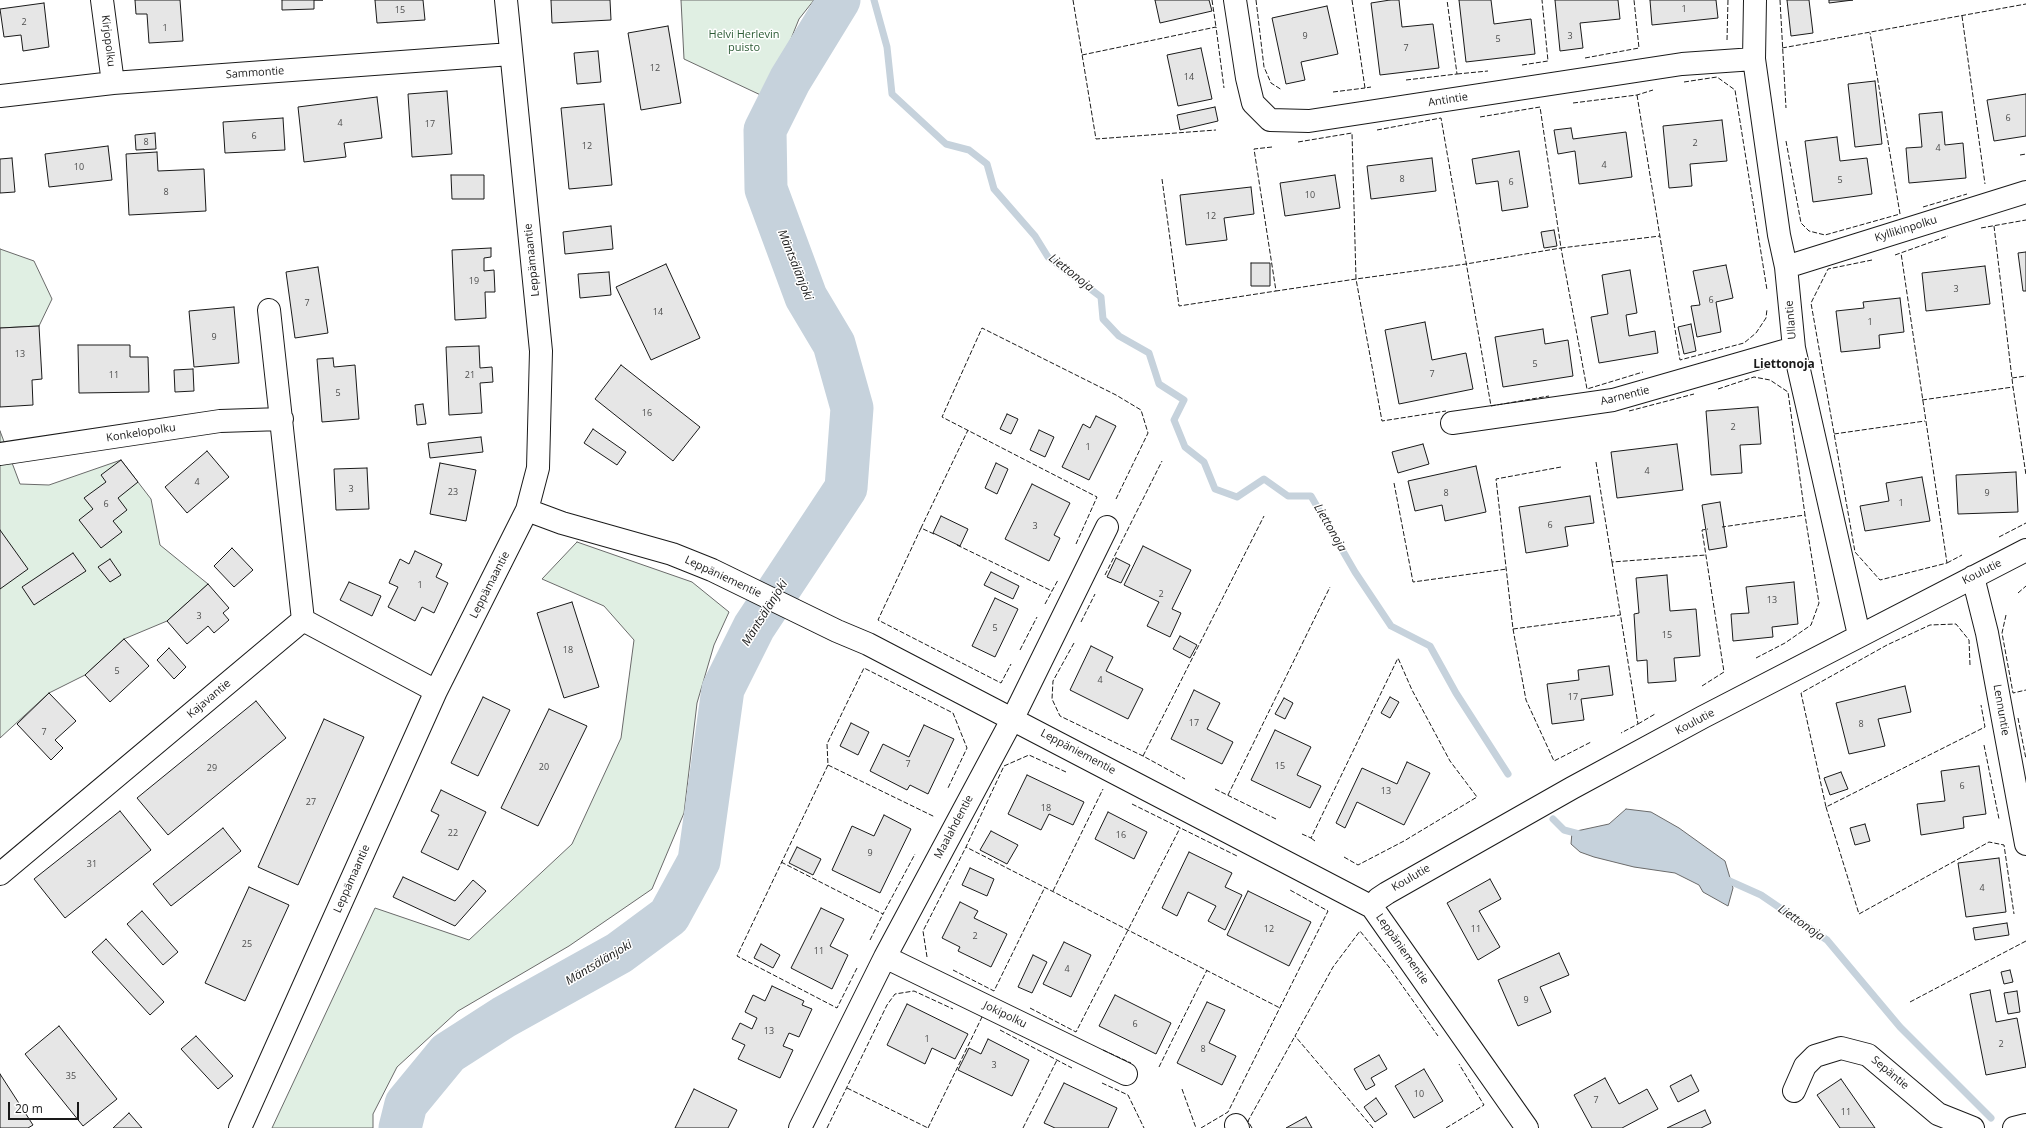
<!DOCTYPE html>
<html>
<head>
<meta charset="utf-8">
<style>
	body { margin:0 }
	#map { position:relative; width:2026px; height:1128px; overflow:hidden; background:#fff; font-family:"Open Sans",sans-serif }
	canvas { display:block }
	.scale { position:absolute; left:8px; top:1102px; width:71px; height:18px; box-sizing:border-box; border:2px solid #1a1a1a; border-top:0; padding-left:5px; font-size:12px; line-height:14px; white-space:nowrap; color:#1a1a1a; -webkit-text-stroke:3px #fff; paint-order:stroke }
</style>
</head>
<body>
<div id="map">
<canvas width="2026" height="1128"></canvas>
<div class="scale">20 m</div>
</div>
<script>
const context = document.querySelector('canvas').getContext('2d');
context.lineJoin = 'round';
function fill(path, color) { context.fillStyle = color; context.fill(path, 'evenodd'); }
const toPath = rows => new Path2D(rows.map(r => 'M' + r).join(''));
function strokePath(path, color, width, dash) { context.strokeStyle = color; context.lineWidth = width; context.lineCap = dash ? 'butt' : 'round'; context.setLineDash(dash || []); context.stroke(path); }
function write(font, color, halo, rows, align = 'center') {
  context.font = font + ' "Open Sans",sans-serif'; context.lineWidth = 3; context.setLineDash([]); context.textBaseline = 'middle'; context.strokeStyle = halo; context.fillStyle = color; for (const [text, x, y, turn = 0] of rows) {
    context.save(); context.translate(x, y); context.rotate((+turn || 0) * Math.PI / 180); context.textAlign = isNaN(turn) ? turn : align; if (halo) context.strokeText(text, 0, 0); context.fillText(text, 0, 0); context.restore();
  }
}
const green = toPath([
	[681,0,814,0,799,19,767,98,684,59,681,0],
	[0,249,34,261,52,299,39,326,0,328,0,249],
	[0,431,20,484,49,485,121,460,151,499,160,545,208,584,167,621,124,639,85,675,49,693,0,738,0,431],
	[577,542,692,582,729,612,714,645,697,703,684,813,652,889,569,946,458,1011,397,1067,373,1114,373,1128,272,1128,375,908,469,940,572,844,621,738,634,640,604,606,542,579,577,542]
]);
fill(green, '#e0efe3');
strokePath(green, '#6a6a6a', 1);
const water = toPath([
	[1626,809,1651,812,1679,828,1725,861,1733,888,1728,906,1703,892,1699,885,1675,873,1634,867,1594,857,1580,852,1571,844,1572,832,1609,824,1626,809]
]);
fill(water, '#c6d2dc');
strokePath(water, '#6a6a6a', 1);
strokePath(toPath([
	[874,0,887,47,892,94,946,144,969,150,987,164,994,189,1035,236,1048,257,1101,297,1103,319,1119,336,1149,353,1159,384,1184,400,1174,420,1185,447,1204,462,1215,489,1237,497,1264,479,1288,496,1311,496,1355,572,1391,626,1430,646,1456,693,1508,774],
	[1553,819,1564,830,1579,834],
	[1723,878,1761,895,1827,940,1900,1027,1991,1118]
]), '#c6d2dc', 7);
strokePath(toPath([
	[400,1128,406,1104,448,1053,504,1017,619,953,669,916,699,861,723,689,754,627,846,488,852,408,834,344,806,297,766,189,765,130,790,80,839,0]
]), '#c6d2dc', 43);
const building = toPath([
	[135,0,180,0,183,41,149,43,147,14,136,14,135,0],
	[282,0,323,0,314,0,314,9,282,10,282,0],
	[375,0,423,0,425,20,377,23,375,0],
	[551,0,610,0,611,20,552,23,551,0],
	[1155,0,1209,0,1212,11,1160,23,1155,0],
	[1390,0,1399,0,1402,27,1433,24,1439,68,1380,75,1371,3,1390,0],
	[1459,0,1491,0,1494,24,1531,19,1535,54,1466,62,1459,0],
	[1555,0,1618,0,1620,19,1580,23,1583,48,1560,51,1555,0],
	[1650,0,1716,0,1718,18,1652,25,1650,0],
	[1787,0,1809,0,1813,33,1791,36,1787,0],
	[1829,0,1853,0,1829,3,1829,0],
	[44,3,49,47,23,51,21,35,4,37,0,9,44,3],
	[1327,6,1338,54,1301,62,1305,80,1286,84,1272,18,1327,6],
	[668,26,681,103,641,110,628,33,668,26],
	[1201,48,1212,99,1178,106,1167,55,1201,48],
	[598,51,601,82,577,84,574,53,598,51],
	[1875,81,1882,144,1855,147,1848,84,1875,81],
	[447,91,452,154,412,157,408,94,447,91],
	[2026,94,2026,136,1994,141,1987,100,2026,94],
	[377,97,382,138,344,143,346,157,304,162,298,107,377,97],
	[604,104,612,185,569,189,561,108,604,104],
	[1215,107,1218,121,1180,130,1177,115,1215,107],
	[1942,112,1945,145,1963,143,1966,178,1909,183,1906,148,1922,147,1919,114,1942,112],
	[283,118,285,150,225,153,223,122,283,118],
	[1722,120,1727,161,1690,164,1692,186,1669,188,1663,126,1722,120],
	[1571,128,1573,139,1626,132,1632,177,1579,184,1575,151,1558,154,1554,130,1571,128],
	[155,133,156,149,136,150,135,135,155,133],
	[1837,137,1840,161,1867,158,1872,194,1813,202,1805,141,1837,137],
	[108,146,112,180,49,187,45,154,108,146],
	[1519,151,1528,207,1502,211,1498,181,1476,184,1472,159,1519,151],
	[157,152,158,171,204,169,206,211,129,215,126,154,157,152],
	[12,158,15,192,0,193,0,159,12,158],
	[1432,158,1436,191,1371,199,1367,166,1432,158],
	[451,175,484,175,484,199,452,199,451,175],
	[1335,175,1340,208,1285,216,1280,183,1335,175],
	[1251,187,1254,214,1224,218,1227,240,1186,245,1180,195,1251,187],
	[611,226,613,249,565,254,563,232,611,226],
	[1554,230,1557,246,1544,248,1541,232,1554,230],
	[491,248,491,257,484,258,484,271,494,270,495,292,485,292,486,318,455,320,452,250,491,248],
	[2026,252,2026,291,2023,291,2018,253,2026,252],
	[1251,263,1270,263,1270,286,1251,286,1251,263],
	[666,264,700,338,651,360,616,287,666,264],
	[1726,265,1733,298,1716,302,1721,332,1697,337,1691,306,1700,305,1693,271,1726,265],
	[1985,266,1990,304,1926,311,1922,273,1985,266],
	[318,267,328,333,295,338,286,272,318,267],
	[1630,270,1637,313,1626,315,1629,336,1655,331,1658,353,1599,363,1591,317,1608,314,1602,275,1630,270],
	[609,272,611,295,580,298,578,274,609,272],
	[1900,298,1904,332,1879,335,1880,348,1841,352,1836,311,1864,308,1863,302,1900,298],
	[234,307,239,363,194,367,189,311,234,307],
	[1425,322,1432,360,1466,353,1473,389,1399,404,1385,330,1425,322],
	[1691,324,1696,351,1684,354,1678,327,1691,324],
	[39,326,42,379,32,380,33,405,0,407,0,328,39,326],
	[1543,329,1545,344,1568,340,1573,376,1503,387,1495,337,1543,329],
	[78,345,130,345,130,357,148,357,149,392,79,393,78,345],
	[479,346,480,368,492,367,493,382,480,383,482,413,449,415,446,347,479,346],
	[333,358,334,367,355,365,359,419,322,422,317,359,333,358],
	[621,365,700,427,673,461,595,399,621,365],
	[193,369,194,391,175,392,174,370,193,369],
	[423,404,426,424,417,425,415,405,423,404],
	[1758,407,1761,444,1740,445,1742,473,1711,475,1706,411,1758,407],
	[1007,414,1018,419,1011,434,1000,429,1007,414],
	[1096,416,1116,426,1089,480,1062,467,1083,424,1090,428,1096,416],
	[593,429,626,452,617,465,584,443,593,429],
	[1039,430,1054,437,1045,457,1030,450,1039,430],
	[481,437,483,452,430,458,428,443,481,437],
	[1423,444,1429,464,1398,473,1392,452,1423,444],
	[1677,444,1683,490,1617,498,1611,452,1677,444],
	[207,451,229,477,187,513,165,487,207,451],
	[121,460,138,482,118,498,127,510,113,521,122,532,101,548,79,520,93,509,84,498,106,482,101,475,121,460],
	[440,463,476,470,466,521,430,514,440,463],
	[996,463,1008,469,997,494,985,488,996,463],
	[1476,466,1486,512,1445,521,1442,505,1415,511,1408,481,1476,466],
	[367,468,369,509,336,510,334,469,367,468],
	[2016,472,2018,512,1958,514,1956,475,2016,472],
	[1922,477,1930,521,1865,531,1860,506,1889,501,1886,483,1922,477],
	[1032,484,1070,503,1054,535,1060,538,1049,561,1005,539,1032,484],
	[1590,496,1594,523,1565,527,1568,546,1526,553,1519,507,1590,496],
	[1720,502,1727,547,1709,550,1702,505,1720,502],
	[941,516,968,529,960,546,933,533,941,516],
	[0,530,28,569,0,589,0,530],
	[1143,546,1191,570,1172,609,1181,613,1170,637,1147,626,1159,602,1124,585,1143,546],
	[232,548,253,570,234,587,214,566,232,548],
	[415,551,442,564,436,577,448,583,434,613,422,607,415,621,388,607,398,587,389,583,400,559,409,564,415,551],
	[73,553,86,571,34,605,22,587,73,553],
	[1116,558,1130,565,1121,583,1107,577,1116,558],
	[110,559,121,575,110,582,98,567,110,559],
	[991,572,1019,586,1013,599,984,585,991,572],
	[1667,575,1670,611,1696,609,1700,656,1674,658,1676,681,1648,683,1647,660,1637,661,1634,614,1639,613,1636,578,1667,575],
	[349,582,381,596,372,616,340,600,349,582],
	[1794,582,1798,624,1772,627,1773,637,1733,641,1731,614,1749,613,1746,587,1794,582],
	[208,584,229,608,223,613,229,620,214,633,208,626,187,644,167,621,208,584],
	[995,598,1018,609,995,657,972,646,995,598],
	[572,602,599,687,564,698,537,613,572,602],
	[1180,636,1197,645,1190,658,1173,649,1180,636],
	[124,639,149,666,110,702,85,675,124,639],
	[1091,646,1113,657,1106,671,1143,689,1128,719,1070,690,1091,646],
	[169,648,186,667,174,679,157,660,169,648],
	[1609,666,1613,695,1581,699,1584,720,1552,724,1547,684,1579,680,1578,670,1609,666],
	[1905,686,1911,712,1878,719,1885,746,1849,754,1836,703,1905,686],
	[1194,690,1220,703,1207,729,1233,742,1222,764,1171,739,1194,690],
	[49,693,76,721,55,740,63,748,51,760,17,724,49,693],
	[483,697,510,710,478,776,451,763,483,697],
	[1390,697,1399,702,1390,718,1381,713,1390,697],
	[1284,698,1293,703,1285,719,1275,714,1284,698],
	[256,701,286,738,168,835,137,798,256,701],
	[549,709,587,726,538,826,501,808,549,709],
	[324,719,364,737,298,885,258,867,324,719],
	[851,723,869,732,858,755,840,746,851,723],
	[924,725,954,739,928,794,910,785,907,790,870,771,883,744,909,757,924,725],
	[1275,730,1311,747,1297,775,1321,786,1310,808,1251,780,1275,730],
	[1407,762,1430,773,1404,825,1357,802,1345,828,1336,823,1362,768,1397,784,1407,762],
	[1979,766,1986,814,1963,817,1964,828,1921,835,1917,804,1945,801,1941,771,1979,766],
	[1841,772,1848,789,1830,795,1824,778,1841,772],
	[1027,775,1084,802,1073,825,1049,814,1041,830,1008,814,1027,775],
	[441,790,486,812,458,870,421,852,439,815,431,811,441,790],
	[120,811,151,850,65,918,34,879,120,811],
	[1108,812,1147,832,1134,859,1095,839,1108,812],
	[884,815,911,829,880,893,832,870,852,826,874,836,884,815],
	[1865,824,1870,841,1855,845,1850,828,1865,824],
	[223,828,241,851,171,906,153,884,223,828],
	[991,831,1018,845,1007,864,980,850,991,831],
	[797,847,821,859,813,875,789,863,797,847],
	[1189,852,1232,873,1225,887,1242,895,1225,930,1208,921,1216,906,1188,892,1177,916,1162,908,1189,852],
	[1999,858,2006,912,1966,917,1958,863,1999,858],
	[970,868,994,879,987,896,962,885,970,868],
	[403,877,455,901,473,880,486,891,455,926,393,897,403,877],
	[1490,879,1501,899,1479,911,1500,947,1478,960,1447,903,1490,879],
	[249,887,289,905,245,1001,205,983,249,887],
	[1248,891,1311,922,1289,966,1227,935,1248,891],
	[960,902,978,911,974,918,1007,934,991,967,958,951,960,947,942,938,960,902],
	[821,908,844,919,830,946,848,955,832,989,791,968,821,908],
	[142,911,178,952,163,965,127,924,142,911],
	[2007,923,2009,935,1975,940,1973,928,2007,923],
	[106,939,164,1002,150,1015,92,952,106,939],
	[1064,942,1091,955,1071,997,1043,984,1064,942],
	[761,944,780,955,773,968,754,958,761,944],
	[1559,953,1569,975,1540,987,1551,1012,1518,1026,1498,980,1559,953],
	[1033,955,1047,962,1032,993,1018,987,1033,955],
	[2010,970,2013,982,2004,984,2001,972,2010,970],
	[772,986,804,1001,802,1005,812,1009,799,1037,789,1033,783,1046,793,1050,780,1078,738,1059,745,1045,732,1039,740,1023,752,1029,757,1018,745,1012,753,995,765,1001,772,986],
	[1990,990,1996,1022,2017,1018,2026,1067,1986,1075,1970,994,1990,990],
	[2017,991,2020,1012,2008,1014,2004,993,2017,991],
	[1115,995,1171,1023,1156,1054,1099,1026,1115,995],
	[1207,1002,1225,1010,1209,1043,1236,1056,1222,1085,1177,1063,1207,1002],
	[907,1004,968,1034,955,1059,932,1048,925,1064,887,1045,907,1004],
	[59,1026,117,1099,83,1126,25,1054,59,1026],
	[196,1036,233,1076,218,1089,181,1049,196,1036],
	[988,1039,1029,1060,1012,1096,958,1070,969,1048,981,1054,988,1039],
	[1379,1055,1387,1069,1371,1078,1375,1085,1366,1090,1354,1069,1379,1055],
	[1424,1069,1443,1101,1414,1118,1395,1086,1424,1069],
	[0,1074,33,1125,28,1128,0,1128,0,1074],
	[1691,1075,1699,1091,1678,1102,1670,1086,1691,1075],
	[1605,1078,1619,1104,1647,1089,1658,1109,1622,1128,1592,1128,1574,1095,1605,1078],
	[1841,1079,1875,1128,1840,1128,1817,1095,1841,1079],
	[1064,1083,1117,1108,1108,1128,1055,1128,1044,1123,1064,1083],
	[694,1089,737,1110,728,1128,675,1128,694,1089],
	[1376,1098,1387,1114,1375,1122,1364,1107,1376,1098],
	[1705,1110,1711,1123,1701,1128,1667,1128,1705,1110],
	[129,1113,142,1128,113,1128,129,1113],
	[1306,1117,1312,1128,1286,1128,1306,1117]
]);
fill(building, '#e6e6e6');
strokePath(building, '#1a1a1a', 1);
const minor = toPath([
	[102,0,113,83],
	[1235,0,1247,78,1253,103,1270,120,1309,121,1682,64,1754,59],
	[1755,0,1754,59,1779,235,1786,267,1794,348,1859,635],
	[0,96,113,83,511,54],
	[1786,267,2026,192],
	[269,310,303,620],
	[1452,423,1613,400,1794,348],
	[0,454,220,421,282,419],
	[527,510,562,523,672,554,712,570,837,631,868,644,1372,907,1527,1128],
	[1973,577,1987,633,2026,844],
	[0,874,303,620,436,691],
	[1372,907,1378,899,1387,893,1572,788,1703,717,2026,550],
	[885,957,1126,1074],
	[1794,1091,1805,1066,1815,1056,1841,1048,1868,1055,1938,1114,1973,1128],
	[1236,1125,1238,1128],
	[240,1128,436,691,527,510,538,468,541,351,506,0],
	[800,1128,885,957,1013,718,1107,527],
	[2014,1128,2026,1125]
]);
strokePath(minor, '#1a1a1a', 24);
strokePath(minor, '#fff', 22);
strokePath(toPath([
	[1073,0,1096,139,1216,130],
	[1212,0,1216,27],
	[1256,0,1264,67,1271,83,1282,90],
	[1352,0,1365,88,1371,87],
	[1780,0,1786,108],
	[1962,16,1985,184],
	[1727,40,1728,0],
	[1782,48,2026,4],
	[1082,55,1216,27,1224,88],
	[1585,58,1639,48,1634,0],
	[1522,65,1548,61,1542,0],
	[1457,74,1488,71],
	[1406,80,1457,74,1447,0],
	[1684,82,1717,77,1735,90,1767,290],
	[1333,92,1365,88],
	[1637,95,1680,360,1744,343,1756,333,1766,318,1767,309],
	[1573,103,1637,95,1653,90],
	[1480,117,1540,107,1561,248,1660,236],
	[1377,130,1441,118,1491,406,1549,396],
	[1786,141,1801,223,1809,231,1825,235,1900,214,1870,33],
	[1298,142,1352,133,1356,279,1466,264,1561,248,1587,389,1643,372],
	[1272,147,1254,149,1276,291,1356,279,1382,421,1446,411],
	[2020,155,2026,154],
	[1162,179,1179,306,1276,291],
	[1923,207,1967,194],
	[1994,226,2013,387,2026,475],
	[1981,228,2026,220],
	[1895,255,1948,236],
	[1872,260,1828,269,1811,303,1855,552,1880,580,1947,563,1901,253],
	[2012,378,2026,376],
	[1718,389,1754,377,1770,380,1788,392,1805,515,1722,527],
	[1922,400,2013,387],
	[1629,411,1694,394],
	[1834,434,1925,421],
	[1596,462,1612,562,1706,555],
	[1561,467,1496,479,1513,629,1620,615],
	[1394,483,1413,582,1507,569],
	[921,528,878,620,1001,683,1011,664],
	[934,534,921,528,968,430],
	[1999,537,2026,523],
	[1076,544,1097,497,942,417,982,328,1116,395,1141,410,1148,433,1116,499],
	[957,545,1052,591,1058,580],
	[1612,562,1638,724,1621,733],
	[1947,563,1962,555],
	[1105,575,1162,461],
	[2018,593,2026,586],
	[1045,604,1052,591],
	[2006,615,2002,633,2013,693,2026,690],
	[1081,622,1095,594],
	[1513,629,1526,700,1554,761,1591,742],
	[1074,643,1053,681,1052,699,1060,716,1143,756,1185,779],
	[1020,650,1037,617],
	[1756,658,1785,643,1811,625,1819,603,1805,515],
	[1970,665,1969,640,1956,624,1930,625,1887,645,1801,693,1826,807,1985,727,1981,705],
	[1702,686,1724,672,1702,530,1708,529],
	[2018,718,2026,759],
	[1638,724,1655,714],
	[1984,745,1999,819],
	[1143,756,1264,516],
	[828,765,935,817],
	[1066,772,1029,755,1004,766,966,847,1280,1008],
	[1215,789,1276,819],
	[1228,795,1330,587],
	[1132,804,1237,856],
	[1826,807,1859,914,1989,842,2004,845,2014,914],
	[1302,834,1311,838,1398,658],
	[1311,838,1315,841],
	[1344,857,1358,865,1404,841,1477,797,1450,761,1412,690,1398,658],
	[781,862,883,914,915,854],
	[1053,891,1103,789],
	[870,940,883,914],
	[927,957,923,931,966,847],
	[857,968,837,1008,737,956,828,765,827,744,864,668,953,713,967,748,948,788],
	[953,970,994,991,1045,887],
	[1910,1002,2026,941,2026,943],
	[1030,1008,1076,1032,1180,828],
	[1000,1030,1072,1068],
	[1103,1050,1131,1063],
	[1159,1067,1207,970],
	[1102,1083,1128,1095,1144,1128],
	[847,1088,928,1128],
	[1182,1089,1196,1128],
	[827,1128,887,1005,895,994,914,991,953,1009],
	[928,1128,982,1017],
	[1023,1128,1057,1060],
	[1201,1128,1228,1112,1328,911,1290,890],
	[1252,1128,1248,1121,1295,1036],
	[1373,1128,1295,1036,1333,967,1360,931,1389,967,1438,1036],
	[1446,1128,1484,1105,1459,1064]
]), '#1a1a1a', 1, [5, 2]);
write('9px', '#4d4d4d', null, [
	["1",1684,9],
	["15",400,10],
	["2",24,22],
	["1",165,28],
	["9",1305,36],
	["3",1570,36],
	["5",1498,39],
	["7",1406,48],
	["12",655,68],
	["14",1189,77],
	["6",2008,118],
	["4",340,123],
	["17",430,124],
	["6",254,136],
	["8",146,142],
	["2",1695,143],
	["12",587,146],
	["4",1938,148],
	["4",1604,165],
	["10",79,167],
	["8",1402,179],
	["5",1840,180],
	["6",1511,182],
	["8",166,192],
	["10",1310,195],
	["12",1211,216],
	["19",474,281],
	["3",1956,289],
	["6",1711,300],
	["7",307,303],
	["14",658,312],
	["1",1870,322],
	["9",214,337],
	["13",20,354],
	["5",1535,364],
	["7",1432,374],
	["11",114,375],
	["21",470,375],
	["5",338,393],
	["16",647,413],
	["2",1733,427],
	["1",1088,447],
	["4",1647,471],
	["4",197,482],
	["3",351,489],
	["23",453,492],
	["8",1446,493],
	["9",1987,493],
	["1",1901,503],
	["6",106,504],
	["6",1550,525],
	["3",1035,526],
	["1",420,585],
	["2",1161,594],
	["13",1772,600],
	["3",199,616],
	["5",995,628],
	["15",1667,635],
	["18",568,650],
	["5",117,671],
	["4",1100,680],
	["17",1573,697],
	["17",1194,723],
	["8",1861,724],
	["7",44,732],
	["7",908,764],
	["15",1280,766],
	["20",544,767],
	["29",212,768],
	["6",1962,786],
	["13",1386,791],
	["27",311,802],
	["18",1046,808],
	["22",453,833],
	["16",1121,835],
	["9",870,853],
	["31",92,864],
	["4",1982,888],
	["12",1269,929],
	["11",1476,929],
	["2",975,936],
	["25",247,944],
	["11",819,951],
	["4",1067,969],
	["9",1526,1000],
	["6",1135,1024],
	["13",769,1031],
	["1",927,1039],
	["2",2001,1044],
	["8",1203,1049],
	["3",994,1065],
	["35",71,1076],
	["10",1419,1094],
	["7",1596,1100],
	["11",1846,1112]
]);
write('11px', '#2b5a34', '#fff', [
	["Helvi Herlevin",744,35],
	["puisto",744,48]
]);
write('11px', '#1a1a1a', '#fff', [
	["Kirjopolku",108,41,83],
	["Sammontie",255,73,-4],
	["Antintie",1448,100,-9],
	["Kyllikinpolku",1906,229,-17],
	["Leppämaantie",532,260,-96],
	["Ullantie",1791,320,-95],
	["Aarnentie",1625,396,-14],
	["Konkelopolku",141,433,-9],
	["Koulutie",1982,572,-27],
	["Leppäniementie",723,577,25],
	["Leppämaantie",490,585,-63],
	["Kajavantie",209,699,-40],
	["Lennuntie",2001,710,80],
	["Koulutie",1695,722,-28],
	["Leppäniementie",1078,752,28],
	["Maalahdentie",954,827,-62],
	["Koulutie",1411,878,-30],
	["Leppämaantie",352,879,-66],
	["Leppäniementie",1402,949,55],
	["Jokipolku",1005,1015,26],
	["Sepäntie",1890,1073,40]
]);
write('italic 12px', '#1a1a1a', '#fff', [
	["Mäntsälänjoki",795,265,68],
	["Liettonoja",1071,273,38],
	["Liettonoja",1330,528,60],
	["Mäntsälänjoki",765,613,-58],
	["Liettonoja",1801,923,35],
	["Mäntsälänjoki",599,963,-31]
]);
write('bold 12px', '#1a1a1a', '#fff', [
	["Liettonoja",1784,365]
]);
</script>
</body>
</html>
